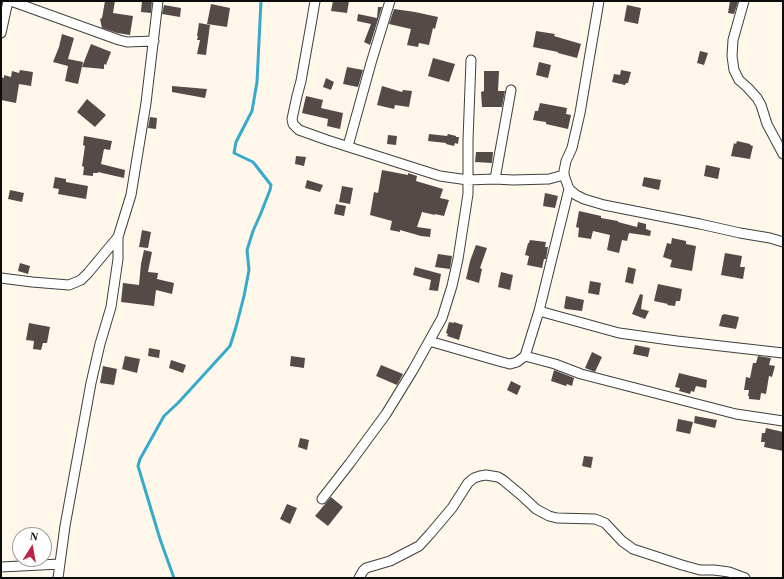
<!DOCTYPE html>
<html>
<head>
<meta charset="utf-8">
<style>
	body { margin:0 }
	#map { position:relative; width:784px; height:579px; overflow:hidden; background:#fff7ea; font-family:Georgia,serif }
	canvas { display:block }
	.frame { position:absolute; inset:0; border:2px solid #0c0c0c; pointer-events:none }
	.north { position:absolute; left:12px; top:527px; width:40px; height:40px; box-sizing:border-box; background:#fff; border:1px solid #9e9e9e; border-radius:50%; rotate:11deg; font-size:11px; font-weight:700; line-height:16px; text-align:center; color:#0c0c0c }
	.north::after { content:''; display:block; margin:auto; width:14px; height:18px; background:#bb2444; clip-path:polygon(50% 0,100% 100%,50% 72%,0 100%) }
</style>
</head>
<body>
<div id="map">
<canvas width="784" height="579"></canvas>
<div class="frame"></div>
<div class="north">N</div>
</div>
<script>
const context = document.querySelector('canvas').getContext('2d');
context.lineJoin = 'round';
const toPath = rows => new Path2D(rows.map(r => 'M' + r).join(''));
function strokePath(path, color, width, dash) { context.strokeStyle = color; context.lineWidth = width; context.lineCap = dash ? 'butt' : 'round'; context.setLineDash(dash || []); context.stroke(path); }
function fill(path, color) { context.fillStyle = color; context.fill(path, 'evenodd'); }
strokePath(toPath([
	[174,578,160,539,138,466,140,459,164,416,178,403,230,346,236,327,244,296,249,270,247,250,253,231,261,213,270,190,271,185,253,162,234,153,236,142,252,111,257,82,261,1]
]), '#36aacd', 3);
fill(toPath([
	[105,1,115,1,113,13,133,16,130,35,117,33,102,28,100,19,102,18],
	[142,1,152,1,151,13,141,12],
	[333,1,349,1,347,13,331,11],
	[730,1,738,2,734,14,728,13],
	[211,4,230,8,227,27,207,24],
	[164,5,181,8,180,17,162,14],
	[627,5,641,8,638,24,624,21],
	[378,7,382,7,370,45,364,42,371,24,357,21,358,14,377,18],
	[394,9,415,12,438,17,435,29,433,28,429,45,419,43,418,47,407,45,411,29,389,24],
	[199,23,210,25,206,55,197,54,200,40,197,40,198,36,197,36],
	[536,31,555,34,554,36,581,44,577,58,558,53,558,52,533,47],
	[62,34,74,38,68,59,83,62,78,84,65,81,68,66,53,62,59,47],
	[91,44,111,52,106,65,104,64,104,69,82,67],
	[700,51,708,53,704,65,697,63],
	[433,58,455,64,449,82,428,76],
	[539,62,551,65,548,78,536,75],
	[347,67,363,70,358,87,343,84],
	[20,70,33,72,31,86,19,84,16,103,1,100,1,77,4,78,4,75,11,77,12,71,19,73],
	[621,70,631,72,628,83,626,83,625,85,612,82,614,74,620,75],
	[484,71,499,71,498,91,505,91,502,107,482,107,481,92,484,91],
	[326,78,334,82,331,90,323,87],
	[172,86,207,89,205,98,172,92],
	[382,86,402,92,403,90,412,91,409,107,395,105,394,109,377,105],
	[306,96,323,100,321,108,343,113,340,129,327,126,328,119,302,113],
	[87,99,106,115,95,127,77,112],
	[540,103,567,108,566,114,571,115,568,129,546,124,546,122,533,120,535,111,538,111],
	[150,117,157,118,156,129,148,128],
	[429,134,447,136,448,134,456,136,456,137,459,137,458,144,455,143,454,146,446,144,446,143,428,141],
	[388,135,397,136,396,145,387,144],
	[84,136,112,141,110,150,104,149,101,164,125,170,124,178,98,172,98,173,93,173,93,176,83,175,84,167,82,166,85,146,83,145],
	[737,141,750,144,750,145,753,146,750,159,731,156,734,143,736,144],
	[476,152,493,152,492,163,475,162],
	[296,156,306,157,304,166,295,164],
	[706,165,720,168,718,179,704,176],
	[382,170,408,175,408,173,417,176,416,181,443,189,440,198,449,200,444,216,435,214,435,215,422,212,417,227,431,229,430,237,421,236,400,230,400,232,390,230,392,221,370,215,374,192,378,193],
	[55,177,66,179,66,182,88,186,86,199,58,194,59,189,53,188],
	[644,177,661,180,659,190,642,186],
	[307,180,323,185,320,192,305,188],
	[342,186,353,188,350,204,339,202],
	[10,190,24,193,22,202,8,199],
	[545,193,558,196,555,208,543,206],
	[336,204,346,206,344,216,334,214],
	[579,211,601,216,601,218,618,221,618,222,637,227,638,222,646,224,646,229,651,231,650,236,629,233,627,241,622,240,619,253,607,250,610,235,593,231,591,239,578,237,579,228,576,227],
	[142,230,151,232,148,248,139,247],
	[672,238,686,241,686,244,696,246,692,271,670,267,672,260,663,257,667,243,671,244],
	[530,240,546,242,545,247,548,247,546,259,544,259,542,268,527,265,529,256,525,255,528,243,529,243],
	[476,245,487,248,480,268,482,269,479,283,466,279,470,261],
	[144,250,152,252,148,272,158,273,157,279,174,283,172,294,156,290,154,306,121,302,123,283,139,285,141,264],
	[725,253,742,256,740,267,745,267,743,279,721,275],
	[438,254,452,256,450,269,435,267],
	[20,263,30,266,28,274,18,271],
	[415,267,441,274,438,291,429,290,431,280,413,275],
	[628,267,636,269,633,284,625,282],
	[501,272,513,275,510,290,498,287],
	[590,281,601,283,599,295,588,293],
	[658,284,682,289,680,301,676,301,675,306,667,305,668,304,654,301],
	[640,294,643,295,641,309,649,311,645,319,632,314],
	[566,296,584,300,582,311,566,309,564,308],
	[724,314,739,317,736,329,719,326,722,315,723,315],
	[449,322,454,323,454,322,463,325,459,340,447,336,448,334,446,333],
	[29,323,50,327,47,343,43,343,41,350,33,349,34,341,26,340],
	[635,345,650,348,648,357,633,354],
	[149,348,160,350,159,358,148,356],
	[592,352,602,357,595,372,585,368],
	[125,356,140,359,137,373,122,369],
	[291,356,305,358,304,368,290,366],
	[758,356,771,358,769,365,775,366,772,377,769,376,766,394,761,393,760,400,749,399,749,396,748,396,749,390,744,390,746,377,750,378,753,363,756,363],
	[171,360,186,365,183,373,169,368],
	[381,365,403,374,397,385,376,376],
	[103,366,117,369,114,385,100,383],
	[554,370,574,378,572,386,567,384,566,386,551,381],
	[679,373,707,380,706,388,696,386,694,392,691,391,690,394,679,391,680,388,675,387],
	[511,381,521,386,517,395,507,390],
	[695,416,717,420,715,428,694,423],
	[678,419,693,422,690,434,676,431],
	[766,428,783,432,783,451,764,447,765,442,761,442,762,433,765,433],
	[300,438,309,440,307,450,298,447],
	[584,456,593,457,591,468,582,466],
	[331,497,343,507,328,526,315,516],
	[287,504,297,508,290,524,280,519]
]), '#544b48');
const street = toPath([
	[11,1,119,40,127,42,154,41],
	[315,1,312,19,301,81,297,96,292,119,293,124,299,130,327,140,440,176,468,180,495,179,513,180,549,179,564,175],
	[599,1,580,113,572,148,566,161,564,171,564,175,569,189,576,195,584,199,604,205,700,224,740,233,770,238,783,242],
	[744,1,733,40,732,56,734,70,739,80,748,88,757,98,761,105,767,124,783,154],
	[1,33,8,1],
	[348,146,371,63,390,1],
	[495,179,511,90],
	[1,278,32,282,69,285,81,280,88,273,118,237],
	[539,311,619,333,677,341,783,353],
	[429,341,502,362,510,364,517,362,525,356,539,311,569,189],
	[525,356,555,364,581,374,736,414,783,421],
	[322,499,350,463,386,414,413,370,442,318,452,286,458,259,468,194,468,140,471,60],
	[1,567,60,564],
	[58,578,65,526,91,383,100,344,111,307,118,259,118,237,131,195,146,103,158,1],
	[359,578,363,571,366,568,390,561,419,546,430,534,452,508,468,483,474,478,480,476,486,475,498,477,503,480,521,495,536,509,549,516,557,518,595,519,605,523,622,541,633,549,682,565,700,570,714,570,729,572,745,578]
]);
strokePath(street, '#3f3f3f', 11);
strokePath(street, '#fff', 9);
</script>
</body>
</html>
